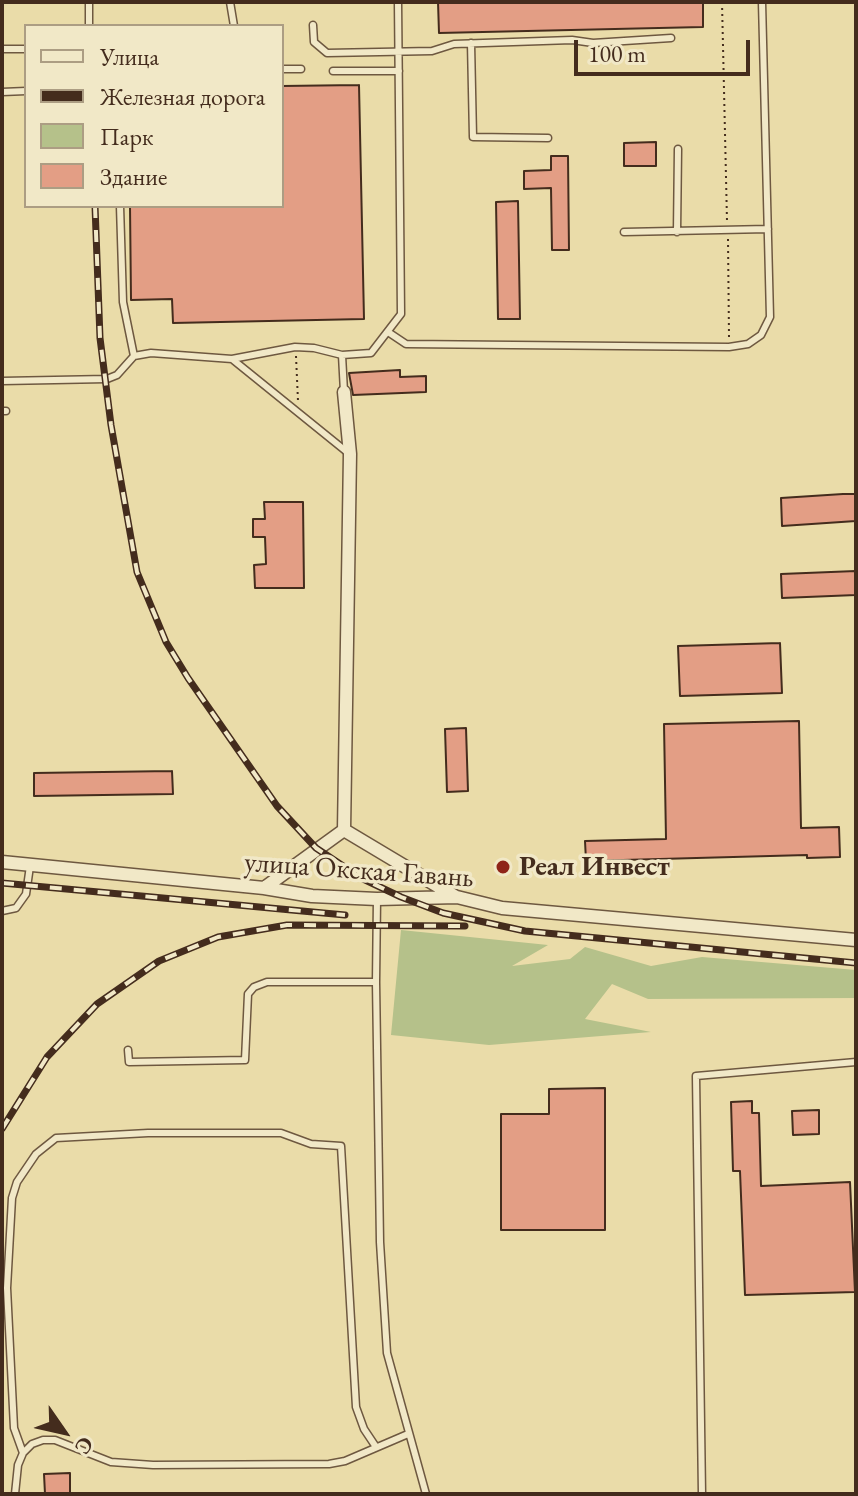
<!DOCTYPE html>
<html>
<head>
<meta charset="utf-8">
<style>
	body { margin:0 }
	#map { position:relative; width:858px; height:1496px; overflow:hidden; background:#eadca9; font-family:"EB Garamond",serif }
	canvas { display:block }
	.frame { position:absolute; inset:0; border:4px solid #442c1d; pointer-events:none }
	.legend { position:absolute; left:24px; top:24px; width:260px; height:184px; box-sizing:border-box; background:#f1e8c7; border:2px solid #ac9d83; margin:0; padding:10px 14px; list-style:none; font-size:24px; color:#442c1d }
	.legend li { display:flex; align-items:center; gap:16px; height:40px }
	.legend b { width:40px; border:2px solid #ac9d83 }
	.north { position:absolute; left:24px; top:1392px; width:80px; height:80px; -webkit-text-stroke:6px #f1e8c7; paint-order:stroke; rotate:124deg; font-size:22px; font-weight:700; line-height:32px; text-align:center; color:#442c1d }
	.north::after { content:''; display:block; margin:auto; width:28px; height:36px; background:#442c1d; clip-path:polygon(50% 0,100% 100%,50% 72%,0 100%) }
	.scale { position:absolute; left:574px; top:40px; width:176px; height:36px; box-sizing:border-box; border:4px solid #442c1d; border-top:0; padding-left:10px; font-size:24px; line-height:28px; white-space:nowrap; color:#442c1d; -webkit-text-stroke:6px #f1e8c7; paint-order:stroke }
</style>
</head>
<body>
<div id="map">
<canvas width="858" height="1496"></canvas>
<div class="frame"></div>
<ul class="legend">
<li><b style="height:10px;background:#f1e8c7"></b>Улица</li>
<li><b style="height:10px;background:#442c1d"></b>Железная дорога</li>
<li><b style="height:22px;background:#b5c18a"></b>Парк</li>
<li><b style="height:22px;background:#e39e85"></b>Здание</li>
</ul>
<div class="north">С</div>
<div class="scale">100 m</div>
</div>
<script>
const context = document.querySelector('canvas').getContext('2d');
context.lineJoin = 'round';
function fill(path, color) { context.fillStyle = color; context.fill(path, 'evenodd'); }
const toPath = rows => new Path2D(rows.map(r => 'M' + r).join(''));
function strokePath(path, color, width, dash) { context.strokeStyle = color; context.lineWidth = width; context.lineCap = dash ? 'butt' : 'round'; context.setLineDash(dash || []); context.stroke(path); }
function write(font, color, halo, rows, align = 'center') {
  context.font = font + ' "EB Garamond",serif'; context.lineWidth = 7; context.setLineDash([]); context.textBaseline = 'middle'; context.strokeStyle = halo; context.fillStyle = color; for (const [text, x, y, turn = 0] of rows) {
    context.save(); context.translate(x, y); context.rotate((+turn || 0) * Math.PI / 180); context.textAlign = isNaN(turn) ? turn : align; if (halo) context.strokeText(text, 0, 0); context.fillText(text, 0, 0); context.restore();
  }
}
fill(toPath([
	[401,930,548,945,512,966,570,959,585,947,651,966,702,957,856,970,856,998,648,999,612,984,585,1019,651,1032,489,1045,391,1035]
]), '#b5c18a');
const building = toPath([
	[438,2,703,2,703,27,439,33,438,2],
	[359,85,364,319,173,323,172,299,131,300,130,206,282,206,282,86,359,85],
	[656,142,656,166,624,166,624,143,656,142],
	[551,156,568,156,569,250,552,250,551,188,524,189,524,171,551,170,551,156],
	[518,201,520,319,498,319,496,202,518,201],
	[400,370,400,377,426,376,426,392,353,395,349,373,400,370],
	[843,494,856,494,856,521,782,526,781,498,843,494],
	[264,502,303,502,304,588,255,588,254,565,266,564,265,537,253,537,253,519,265,519,264,502],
	[856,571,856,595,782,598,781,574,856,571],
	[780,643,782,693,680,696,678,646,780,643],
	[799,721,801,828,839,827,840,857,807,858,807,855,586,861,585,841,666,839,664,724,799,721],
	[466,728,468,791,447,792,445,729,466,728],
	[172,771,173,794,34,796,34,773,172,771],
	[605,1088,605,1230,501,1230,501,1114,549,1114,549,1089,605,1088],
	[752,1101,752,1113,759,1113,761,1186,850,1182,855,1292,745,1295,740,1171,733,1171,731,1102,752,1101],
	[819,1110,819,1134,793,1135,792,1111,819,1110],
	[70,1473,70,1494,45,1494,44,1474,70,1473]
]);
fill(building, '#e39e85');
strokePath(building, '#442c1d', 2);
const service = toPath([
	[230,2,234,26],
	[313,25,314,42,327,53,432,51,454,44,572,40,593,43,671,38],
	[89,26,89,2],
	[471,43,473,137,548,138],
	[2,49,26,49],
	[282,69,301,69],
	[333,71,399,71],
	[2,92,26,91],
	[120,206,123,302,134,356],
	[624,232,768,229],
	[677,232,678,149],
	[388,332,406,344,729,347,748,344,761,335,770,317,762,2],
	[232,359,295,347,314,348,342,355],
	[2,381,107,379,117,375,134,356,151,353,232,359,347,452],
	[344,392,342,355,371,353,401,314,398,2],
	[2,411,6,411],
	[377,899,376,982,380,1242,387,1353,426,1494],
	[2,911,16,908,26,894,30,866],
	[128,1050,129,1062,245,1060,248,994,254,987,267,982,376,982],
	[23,1453,14,1428,7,1288,12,1198,17,1182,36,1154,56,1138,148,1133,281,1133,311,1144,341,1146,356,1407,364,1429,376,1447],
	[15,1494,18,1465,23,1453,32,1444,43,1440,55,1440,111,1462,153,1465,329,1464,345,1461,408,1434],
	[702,1494,696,1076,856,1062]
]);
const minor = toPath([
	[344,392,350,454,344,830,456,897],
	[2,862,264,888,312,896,377,899,457,897,502,908,856,940],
	[264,888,344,830]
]);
strokePath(service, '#6e5840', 9);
strokePath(minor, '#6e5840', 15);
strokePath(toPath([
	[722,2,727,221],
	[728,239,729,337],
	[296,356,298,401]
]), '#442c1d', 2, [2, 4]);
strokePath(service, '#f1e8c7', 6);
strokePath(minor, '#f1e8c7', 12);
const rail = toPath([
	[95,206,100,338,111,425,137,572,166,642,188,678,277,806,316,848,361,878,401,897,443,913,525,931,856,963],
	[2,883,345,915],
	[2,1129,47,1057,97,1004,159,961,218,937,287,925,465,926]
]);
strokePath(rail, '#442c1d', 7);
strokePath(rail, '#f1e8c7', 4, [12]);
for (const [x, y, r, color] of [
	[503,867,8,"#8f2418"]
]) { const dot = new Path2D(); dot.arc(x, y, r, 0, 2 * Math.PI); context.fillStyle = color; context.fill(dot); strokePath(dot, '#f1e8c7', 3); }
write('bold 28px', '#442c1d', '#f1e8c7', [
	["Реал Инвест",519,867]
], 'left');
write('28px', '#442c1d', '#f1e8c7', [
	["улица Окская Гавань",359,871,4]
]);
</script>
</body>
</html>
